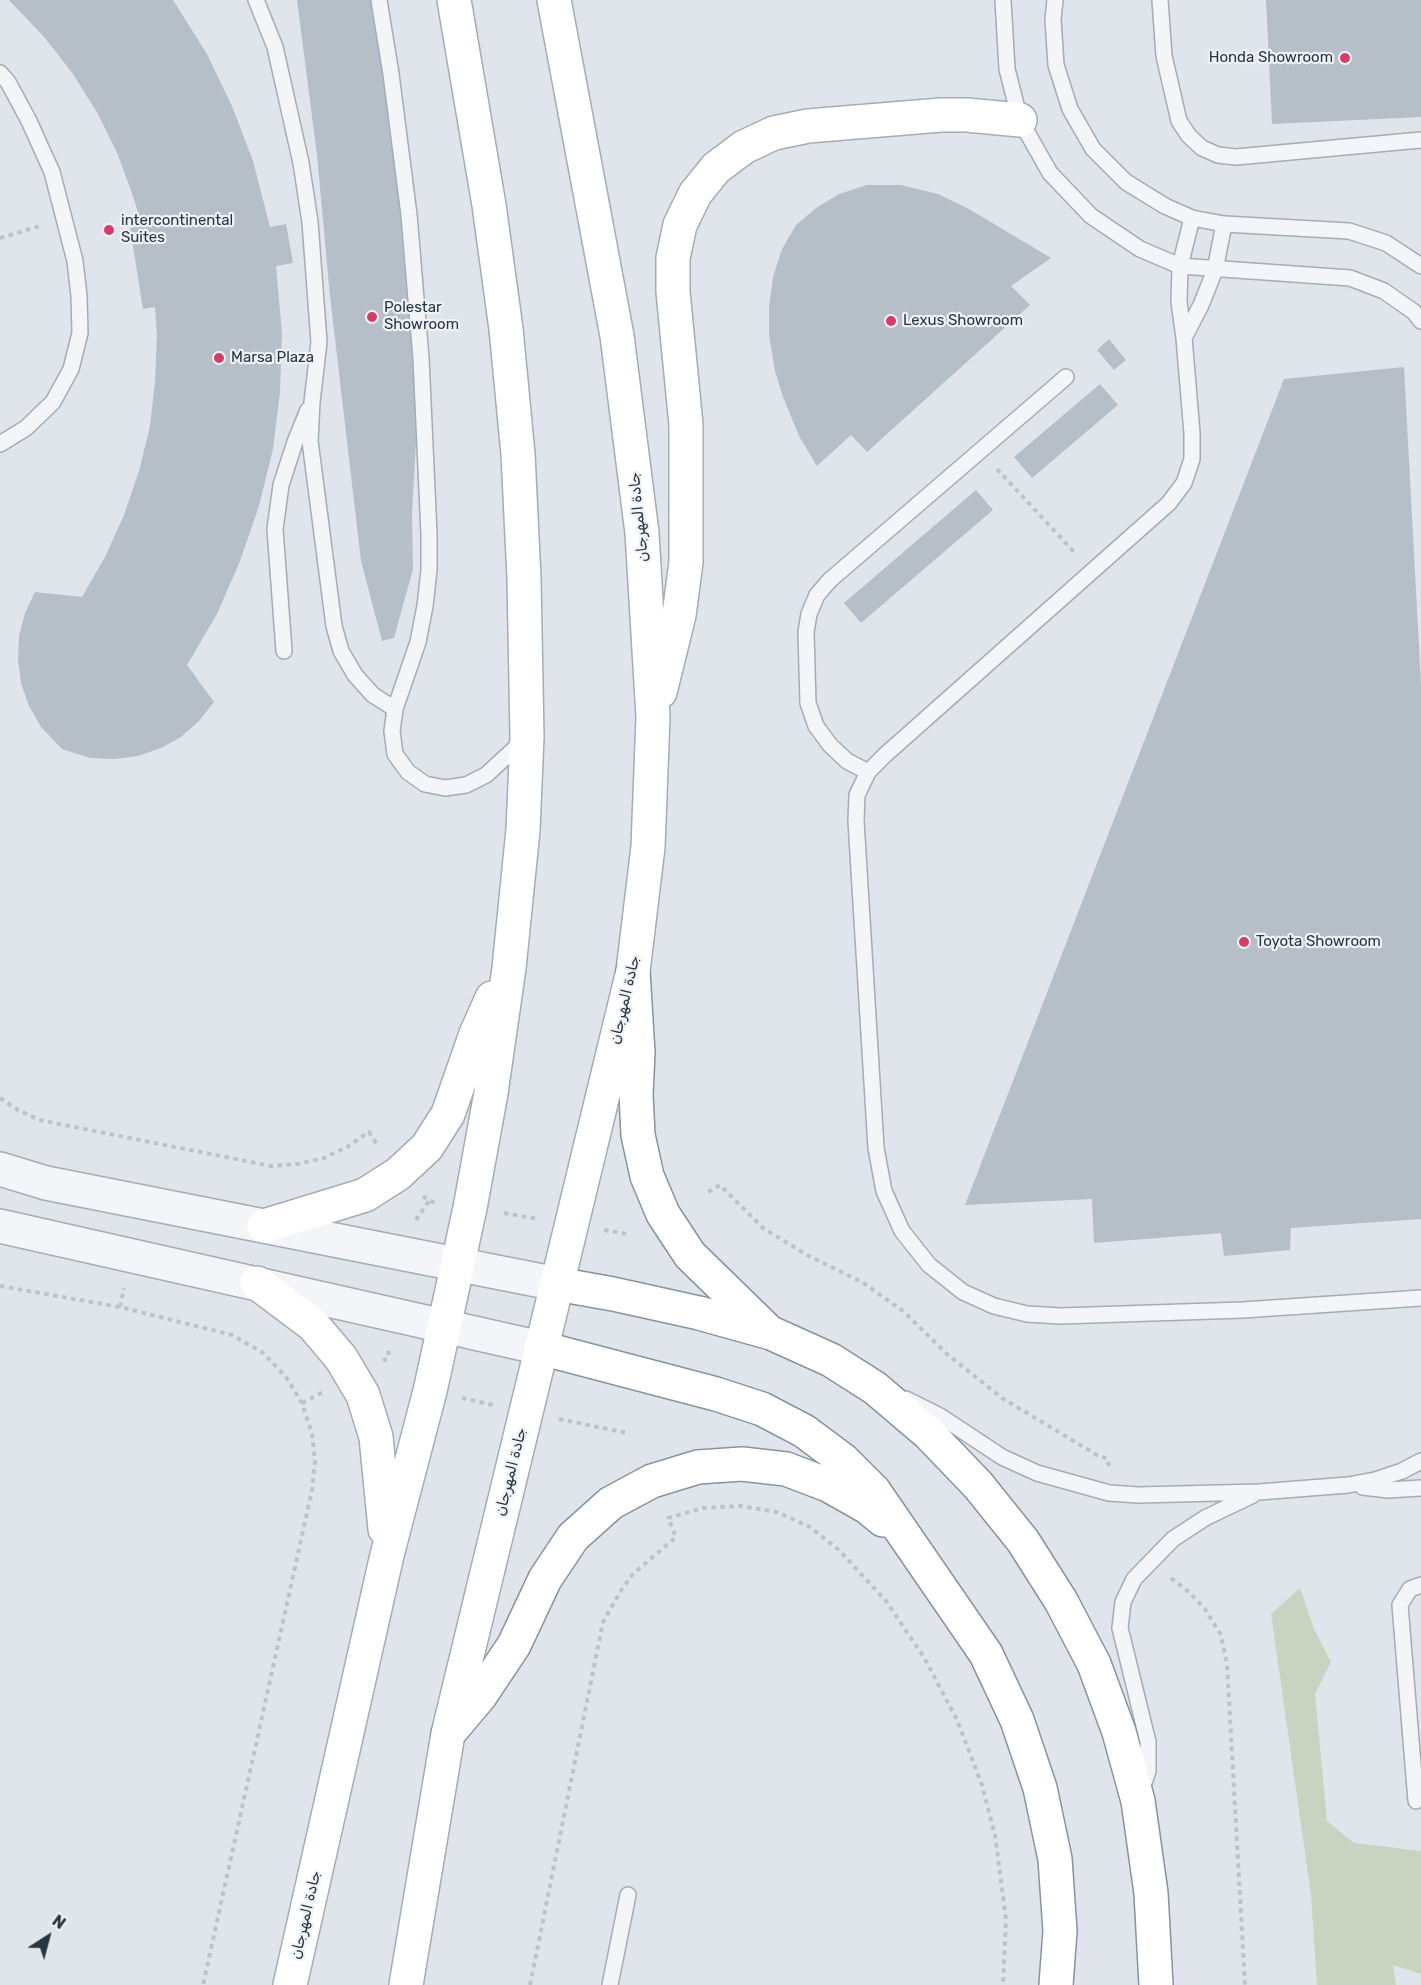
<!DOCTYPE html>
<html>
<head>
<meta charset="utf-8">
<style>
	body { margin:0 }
	#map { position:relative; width:1421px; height:1985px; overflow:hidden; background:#dfe5ea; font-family:Rubik,sans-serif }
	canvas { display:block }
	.north { position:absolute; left:18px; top:1907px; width:60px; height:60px; -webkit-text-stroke:4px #eff3f7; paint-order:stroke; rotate:36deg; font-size:16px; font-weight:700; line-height:24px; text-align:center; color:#273442 }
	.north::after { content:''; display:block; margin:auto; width:21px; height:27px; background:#273442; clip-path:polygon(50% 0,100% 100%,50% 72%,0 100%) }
</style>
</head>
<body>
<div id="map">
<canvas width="1421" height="1985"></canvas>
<div class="north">N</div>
</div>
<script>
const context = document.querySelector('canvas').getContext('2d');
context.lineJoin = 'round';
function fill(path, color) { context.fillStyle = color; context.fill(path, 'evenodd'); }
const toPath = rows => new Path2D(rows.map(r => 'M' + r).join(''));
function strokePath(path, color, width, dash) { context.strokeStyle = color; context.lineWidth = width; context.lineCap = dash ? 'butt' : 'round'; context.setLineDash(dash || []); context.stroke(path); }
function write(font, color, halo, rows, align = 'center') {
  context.font = font + ' Rubik,Cairo,sans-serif'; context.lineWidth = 4.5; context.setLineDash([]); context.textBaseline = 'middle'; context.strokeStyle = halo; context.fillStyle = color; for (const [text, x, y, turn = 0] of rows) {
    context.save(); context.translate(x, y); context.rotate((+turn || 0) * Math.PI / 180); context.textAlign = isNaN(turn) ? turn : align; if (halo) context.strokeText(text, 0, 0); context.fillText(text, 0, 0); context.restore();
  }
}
fill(toPath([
	[1300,1588,1314,1629,1331,1662,1315,1694,1327,1821,1354,1843,1421,1851,1421,1974,1393,1965,1396,1985,1317,1985,1311,1895,1271,1614]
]), '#c8d4c0');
fill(toPath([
	[9,0,173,0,207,54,232,106,253,161,270,227,286,224,293,263,276,266,282,333,280,392,273,449,259,506,240,561,217,614,187,665,214,702,199,721,181,737,161,748,138,756,115,759,90,758,62,749,41,727,29,706,21,683,18,660,19,636,25,613,35,592,82,597,105,557,124,515,139,471,150,426,155,381,157,335,155,307,143,309,130,228,142,226,134,199,118,155,98,114,73,74,45,38],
	[297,0,374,0,402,196,418,406,412,514,413,569,394,638,382,641,361,561,330,296,317,155],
	[1266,0,1421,0,1421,117,1272,124],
	[867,185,901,185,938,194,969,209,1051,258,1011,286,1030,305,867,452,851,435,817,466,799,436,783,397,775,371,769,335,769,307,773,277,782,249,796,225,816,208,839,194],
	[1109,339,1126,360,1114,370,1097,350],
	[1404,367,1421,684,1421,1219,1291,1228,1290,1250,1224,1256,1221,1233,1094,1243,1092,1199,965,1205,1284,379],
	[1100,384,1118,405,1032,478,1014,457],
	[976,490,993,510,861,623,844,603]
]), '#b6bfc7');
const service = toPath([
	[256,0,275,47,301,163,310,222,319,342,312,402,310,441,334,626,341,651,355,675,373,695,395,709],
	[379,0,391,74,409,215,421,358,429,534,429,570,425,606,418,642,395,709,392,731,395,754,408,772,425,784,445,788,466,785,486,775,523,741],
	[1003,0,1007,69,1020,120,1050,173,1091,216,1140,249,1180,266,1350,278,1384,291,1414,312,1421,321],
	[1055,0,1053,19,1056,65,1070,109,1093,149,1126,182,1165,206,1192,218,1224,224,1349,231,1386,243,1421,266],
	[1160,0,1164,56,1179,121,1189,136,1202,148,1218,155,1236,157,1421,140],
	[0,73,8,82,29,121,52,172,75,261,79,296,80,333,71,369,53,402,26,428,0,444],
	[1192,218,1180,266,1179,302,1184,338,1192,433,1192,459,1184,483,1169,503,885,755,868,772,857,795,856,821,876,1148,884,1191,902,1231,929,1265,963,1292,994,1306,1027,1314,1061,1316,1243,1310,1421,1298],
	[1184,338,1201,305,1215,270,1224,224],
	[284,651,275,529,281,485,295,442,308,410],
	[868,772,847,761,830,745,816,726,808,703,806,632,809,614,817,595,830,580,1066,377],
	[906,1399,940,1416,1002,1457,1037,1473,1109,1493,1138,1495,1259,1492,1348,1485,1375,1480,1402,1471,1421,1461],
	[1363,1487,1388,1490,1421,1488],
	[1141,1792,1148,1771,1148,1742,1120,1628,1123,1602,1134,1579,1173,1539,1205,1518,1253,1495],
	[1416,1801,1400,1605,1410,1589,1421,1585],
	[610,1985,628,1895]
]);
const tertiary = toPath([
	[0,1169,46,1183,557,1284],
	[0,1226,541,1348]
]);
const secondary = toPath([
	[660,692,679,615,686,562,686,425,673,292,673,258,680,225,695,194,716,168,744,147,774,133,808,126,941,115,967,115,1020,120],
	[264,1226,365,1195,398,1174,427,1147,448,1114,476,1034,492,998],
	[257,1283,313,1325,341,1358,363,1395,376,1437,385,1529],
	[290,1985,387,1555,430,1391,470,1208,491,1093,509,968,523,830,527,737,524,578,518,454,506,329,489,205,454,0],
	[406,1985,448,1734,633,971,648,847,653,717,642,533,617,336,554,0]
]);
const motorway = toPath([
	[633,971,638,1053,636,1094,638,1135,647,1176,663,1214,690,1255,767,1330],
	[557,1284,613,1294,699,1313,771,1333,831,1360,875,1388,929,1434,978,1485,1023,1541,1061,1601,1094,1664,1119,1732,1138,1801,1151,1893,1156,1985],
	[541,1348,716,1394,762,1409,804,1431,843,1460,874,1491,986,1654,1017,1720,1040,1788,1055,1859,1060,1931,1056,1985],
	[448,1734,480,1696,514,1645,545,1579,573,1537,611,1503,652,1481,698,1467,742,1464,786,1469,828,1485,867,1507,883,1520]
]);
strokePath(service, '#a4acb4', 18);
strokePath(tertiary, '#a4acb4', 36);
strokePath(secondary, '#a4acb4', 36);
strokePath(motorway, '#8694a1', 36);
strokePath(toPath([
	[0,238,40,226],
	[997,469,1076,554],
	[0,1098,18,1110,39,1120,271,1166,297,1164,324,1158,347,1147,369,1132,378,1146],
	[708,1192,720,1185,763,1228,807,1255,862,1282,903,1311,947,1354,1002,1398,1097,1455,1108,1459,1109,1467],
	[423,1196,429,1201,437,1203],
	[504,1213,538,1219],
	[416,1220,429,1201],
	[604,1230,627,1234],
	[0,1286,120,1307,232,1335,262,1352,286,1377,302,1403,312,1434,315,1461,312,1490,203,1985],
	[120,1307,124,1288],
	[383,1361,389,1357,388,1348],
	[462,1398,493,1405],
	[302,1403,323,1392],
	[559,1419,627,1433],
	[1171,1578,1189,1592,1205,1609,1221,1635,1227,1664,1245,1985],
	[530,1985,603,1622,620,1592,633,1574,676,1537,668,1518,703,1508,741,1506,777,1512,810,1527,839,1550,886,1601,925,1659,957,1720,982,1785,995,1835,1006,1919,1003,1985]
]), '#bec3c9', 4, [4.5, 4.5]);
strokePath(service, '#f3f5f8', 15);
strokePath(tertiary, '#f3f5f8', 33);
strokePath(secondary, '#fff', 33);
strokePath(motorway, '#fff', 33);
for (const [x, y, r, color] of [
	[1345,58,6,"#d83c66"],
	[109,230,6,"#d83c66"],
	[372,317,6,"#d83c66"],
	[891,321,6,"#d83c66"],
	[219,358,6,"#d83c66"],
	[1244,942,6,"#d83c66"]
]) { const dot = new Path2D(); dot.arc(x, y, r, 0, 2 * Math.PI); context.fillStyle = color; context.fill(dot); strokePath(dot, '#eff3f7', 2); }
write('15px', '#273442', '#eff3f7', [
	["Honda Showroom",1333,58,"right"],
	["intercontinental",121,221],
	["Suites",121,238],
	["Polestar",384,308],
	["Showroom",384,325],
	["Lexus Showroom",903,321],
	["Marsa Plaza",231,358],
	["Toyota Showroom",1256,942]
], 'left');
write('15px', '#273442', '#eff3f7', [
	["جادة المهرجان",639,517,-96],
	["جادة المهرجان",625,1000,-77],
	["جادة المهرجان",511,1472,-76],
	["جادة المهرجان",306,1915,-77]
]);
</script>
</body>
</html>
